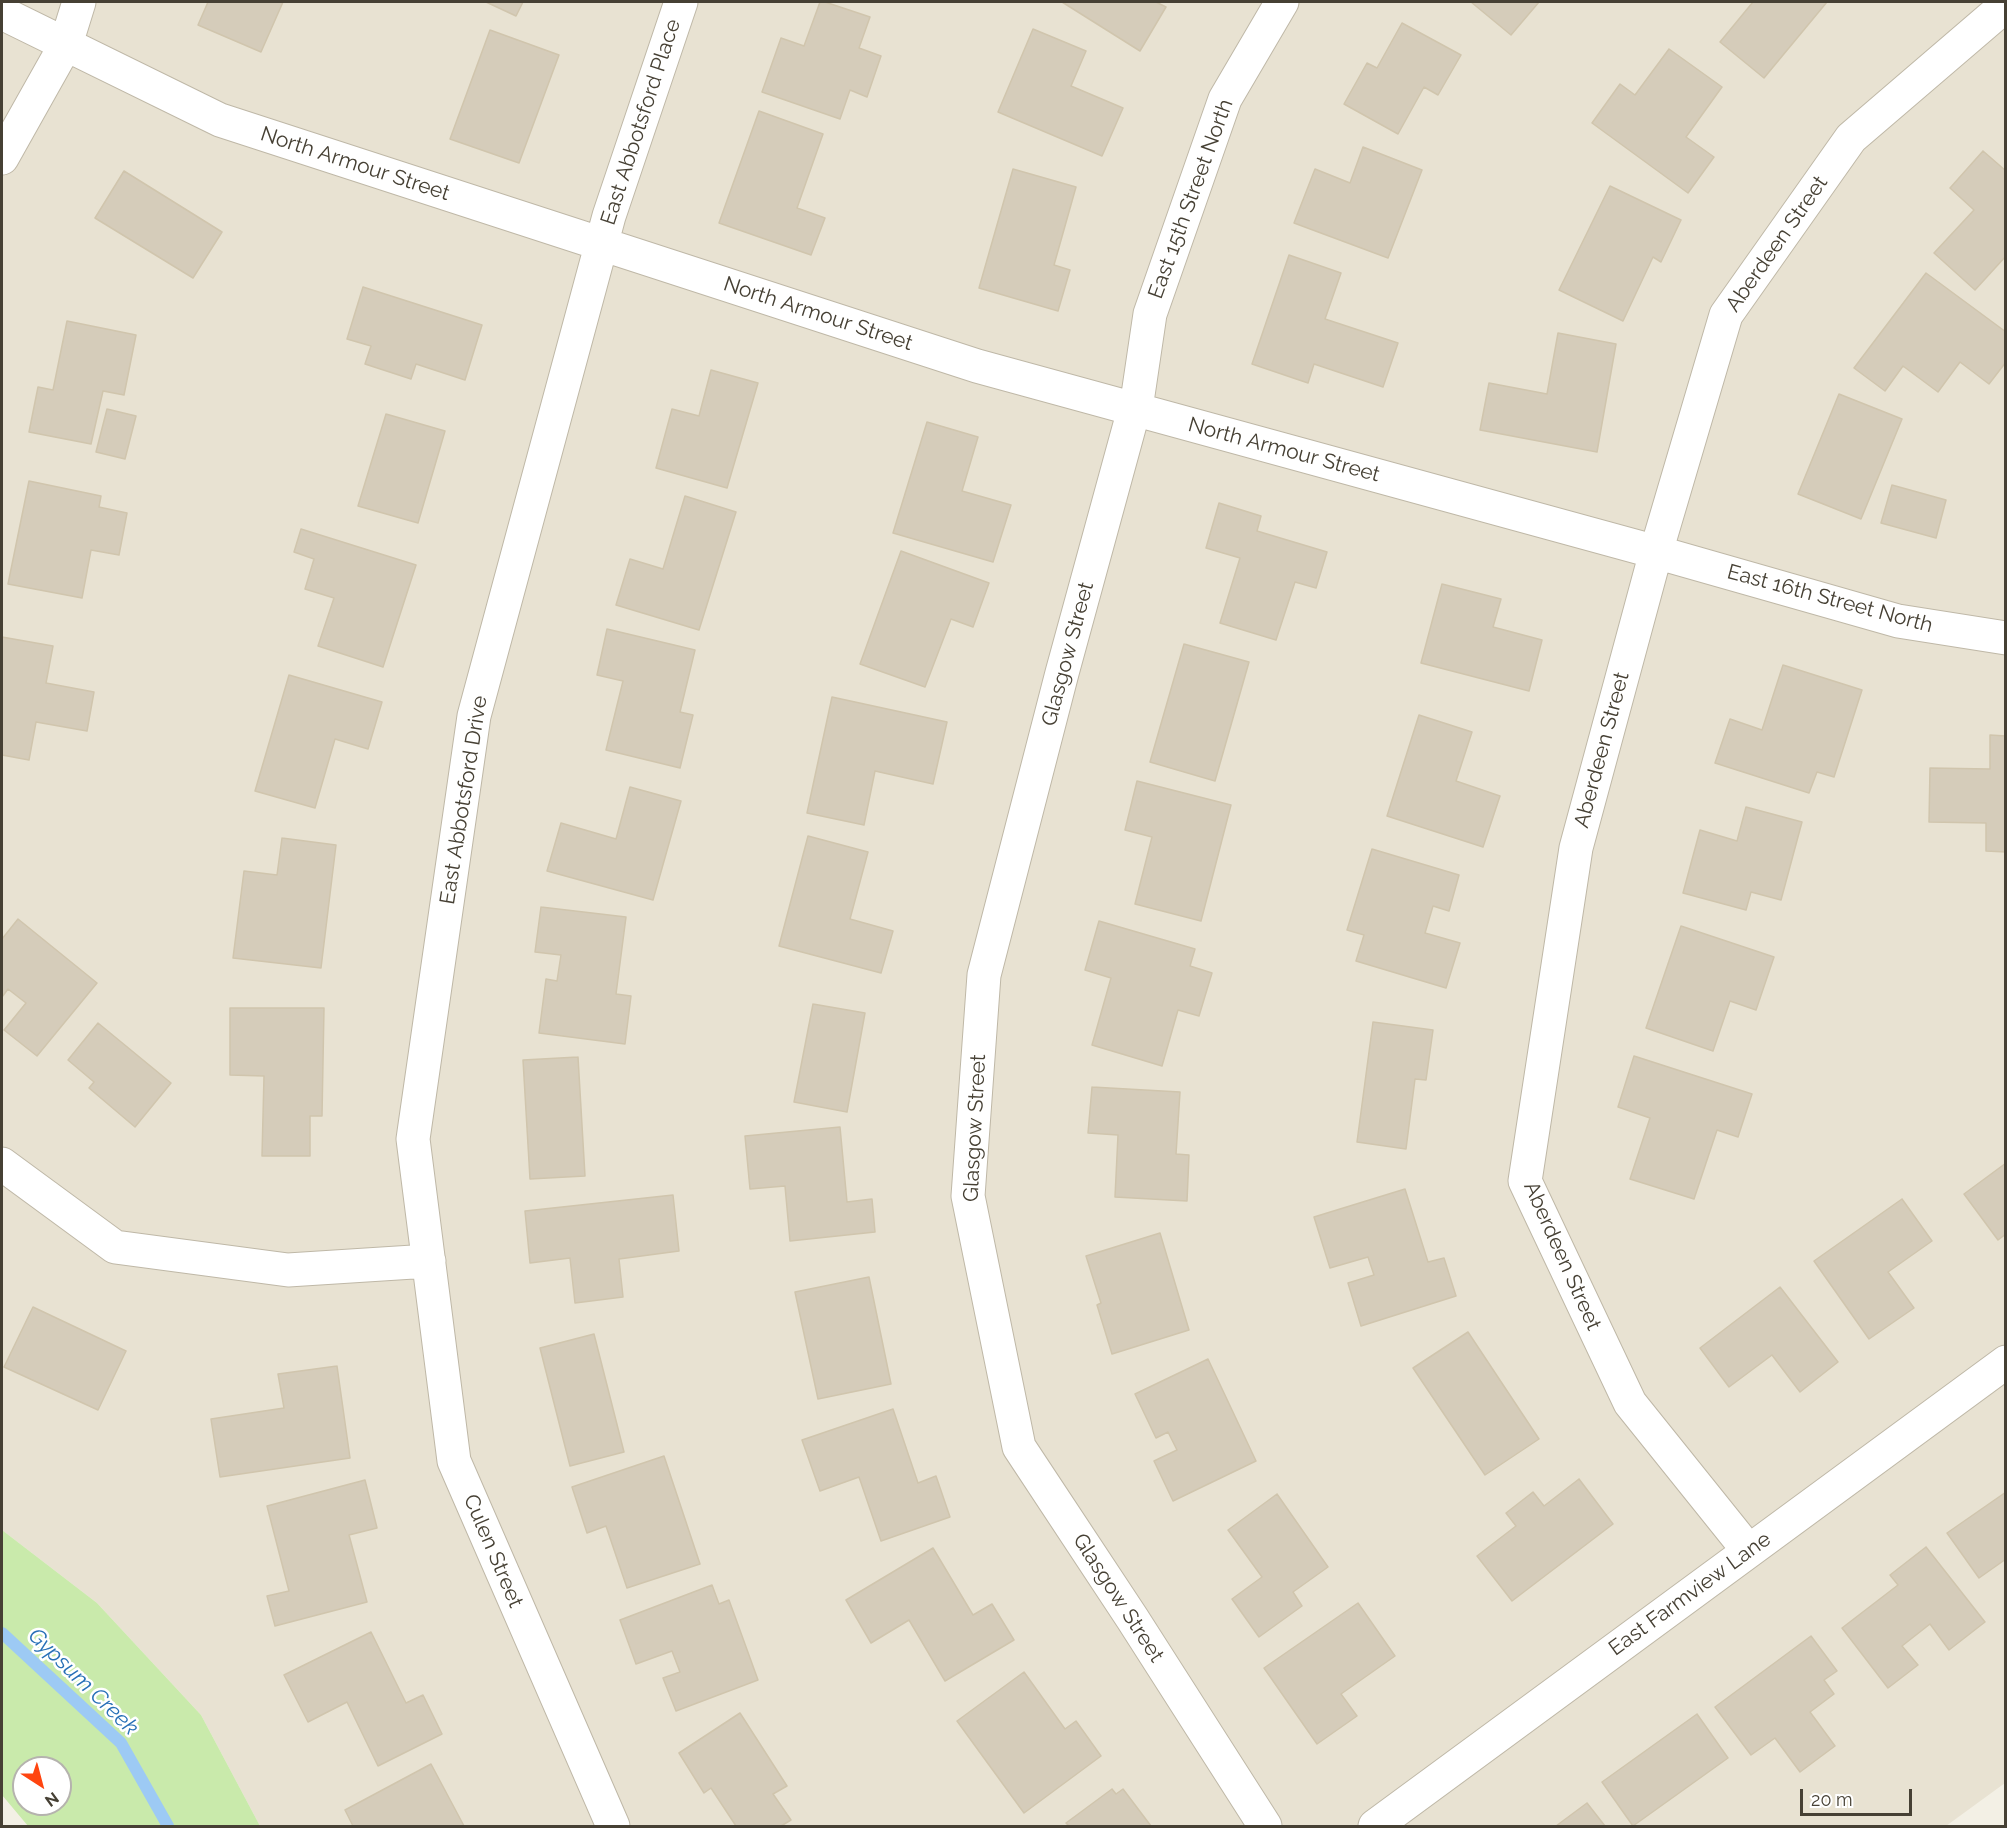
<!DOCTYPE html>
<html>
<head>
<meta charset="utf-8">
<style>
	body { margin:0 }
	#map { position:relative; width:2007px; height:1828px; overflow:hidden; background:#f3f0e5; font-family:Raleway,sans-serif }
	canvas { display:block }
	.frame { position:absolute; inset:0; border:3px solid #464034; pointer-events:none }
	.north { position:absolute; left:12px; top:1756px; width:60px; height:60px; box-sizing:border-box; background:#fff; border:2px solid #b5b3ae; border-radius:50%; rotate:144deg; font-size:16px; font-weight:700; line-height:24px; text-align:center; color:#464034 }
	.north::after { content:''; display:block; margin:auto; width:21px; height:27px; background:#ff4510; clip-path:polygon(50% 0,100% 100%,50% 72%,0 100%) }
	.scale { position:absolute; left:1800px; top:1789px; width:112px; height:27px; box-sizing:border-box; border:3px solid #464034; border-top:0; padding-left:8px; font-size:18px; line-height:21px; white-space:nowrap; color:#464034; -webkit-text-stroke:4px #fff; paint-order:stroke }
</style>
</head>
<body>
<div id="map">
<canvas width="2007" height="1828"></canvas>
<div class="frame"></div>
<div class="north">N</div>
<div class="scale">20 m</div>
</div>
<script>
const context = document.querySelector('canvas').getContext('2d');
context.lineJoin = 'round';
function fill(path, color) { context.fillStyle = color; context.fill(path, 'evenodd'); }
const toPath = rows => new Path2D(rows.map(r => 'M' + r).join(''));
function strokePath(path, color, width, dash) { context.strokeStyle = color; context.lineWidth = width; context.lineCap = dash ? 'butt' : 'round'; context.setLineDash(dash || []); context.stroke(path); }
function write(font, color, halo, rows, align = 'center') {
  context.font = font + ' Raleway,sans-serif'; context.lineWidth = 5; context.setLineDash([]); context.textBaseline = 'middle'; context.strokeStyle = halo; context.fillStyle = color; for (const [text, x, y, turn = 0] of rows) {
    context.save(); context.translate(x, y); context.rotate((+turn || 0) * Math.PI / 180); context.textAlign = isNaN(turn) ? turn : align; if (halo) context.strokeText(text, 0, 0); context.fillText(text, 0, 0); context.restore();
  }
}
fill(toPath([
	[2,2,2005,2,2005,1783,1946,1826,260,1826,201,1715,97,1603,2,1530]
]), '#e8e2d2');
fill(toPath([
	[2,1530,97,1603,201,1715,260,1826,28,1826,2,1795],
	[24,1768,60,1768,60,1804,24,1804]
]), '#c9eaab');
strokePath(toPath([
	[2,1633,121,1743,168,1826]
]), '#9dcaf4', 12);
const building = toPath([
	[208,2,283,2,261,52,198,25,208,2],
	[486,2,523,2,516,16,486,2],
	[820,2,825,2,870,17,859,48,881,56,867,97,850,90,840,119,762,92,781,38,804,46,820,2],
	[1062,2,1156,2,1166,7,1140,51,1062,2],
	[1471,2,1539,2,1511,35,1471,2],
	[1753,2,1827,2,1764,78,1720,42,1753,2],
	[1402,23,1461,55,1438,95,1424,87,1398,134,1344,104,1367,63,1377,68,1402,23],
	[1033,29,1086,51,1071,86,1123,108,1102,156,998,112,1033,29],
	[490,30,559,55,519,163,450,139,490,30],
	[1669,49,1722,87,1686,137,1714,157,1688,193,1592,123,1620,84,1635,95,1669,49],
	[759,111,823,134,797,208,825,218,811,255,719,223,759,111],
	[1363,147,1422,170,1388,258,1294,223,1315,169,1350,183,1363,147],
	[1983,151,2006,171,2006,256,1975,290,1934,253,1974,210,1950,188,1983,151],
	[1013,169,1076,187,1054,265,1070,270,1058,311,979,288,1013,169],
	[124,171,222,232,193,278,95,218,124,171],
	[1610,186,1681,220,1661,262,1653,257,1623,321,1559,290,1610,186],
	[1289,255,1341,273,1325,319,1398,343,1383,387,1314,364,1308,383,1252,364,1289,255],
	[1926,273,2006,332,2006,362,1989,384,1960,362,1938,392,1903,366,1885,391,1854,368,1926,273],
	[363,287,482,325,465,380,416,364,411,379,365,364,371,346,347,339,363,287],
	[67,321,136,335,124,395,103,391,91,444,29,432,38,387,53,390,67,321],
	[1558,333,1616,344,1597,452,1480,430,1489,383,1547,394,1558,333],
	[711,370,758,383,727,488,656,468,672,409,699,416,711,370],
	[1839,394,1902,419,1861,519,1798,494,1839,394],
	[107,409,136,416,125,459,96,452,107,409],
	[386,414,445,431,418,523,358,506,386,414],
	[927,422,978,437,962,491,1011,505,993,562,893,533,927,422],
	[29,481,101,496,99,507,127,513,119,555,91,550,82,598,8,584,29,481],
	[1892,485,1946,500,1936,538,1881,523,1892,485],
	[685,496,736,512,699,630,616,605,630,559,663,569,685,496],
	[1219,503,1261,516,1257,531,1327,552,1316,588,1295,582,1276,640,1220,623,1240,558,1206,548,1219,503],
	[301,529,416,565,383,667,318,646,334,598,305,589,314,559,294,552,301,529],
	[901,551,989,583,973,627,951,619,925,687,860,664,901,551],
	[1442,584,1501,599,1493,627,1542,640,1529,691,1421,663,1442,584],
	[607,629,695,650,680,712,693,715,680,768,606,750,623,681,597,675,607,629],
	[2,637,53,646,46,683,94,692,87,731,36,722,29,760,2,755,2,637],
	[1184,644,1249,662,1215,781,1150,762,1184,644],
	[1783,665,1862,690,1834,777,1817,772,1809,793,1715,763,1730,719,1762,730,1783,665],
	[289,675,382,702,368,749,335,739,315,808,255,791,289,675],
	[832,697,947,722,933,784,875,771,864,825,807,813,832,697],
	[1419,715,1472,732,1456,781,1500,796,1483,847,1387,816,1419,715],
	[1990,735,2006,736,2006,852,1986,851,1986,823,1929,822,1930,768,1990,769,1990,735],
	[1137,781,1231,805,1201,921,1135,904,1152,837,1125,830,1137,781],
	[630,787,681,801,653,900,547,871,561,823,616,839,630,787],
	[1746,807,1802,822,1781,900,1751,892,1746,910,1683,893,1700,830,1737,841,1746,807],
	[808,836,868,852,850,919,893,931,881,973,779,946,808,836],
	[282,838,336,845,321,968,233,958,244,871,277,875,282,838],
	[1372,849,1459,875,1449,911,1433,906,1425,933,1460,943,1446,988,1356,961,1364,935,1347,930,1372,849],
	[541,907,626,917,616,994,631,996,625,1044,539,1033,546,979,557,981,561,955,535,952,541,907],
	[18,919,97,983,37,1056,4,1030,26,1003,8,989,2,997,2,939,18,919],
	[1099,921,1195,949,1190,966,1212,973,1199,1016,1178,1010,1162,1066,1092,1045,1111,978,1085,970,1099,921],
	[1681,926,1774,957,1756,1010,1730,1001,1713,1051,1646,1028,1681,926],
	[813,1004,865,1013,847,1112,794,1102,813,1004],
	[230,1008,324,1008,322,1116,310,1116,310,1156,262,1156,264,1076,230,1075,230,1008],
	[1373,1022,1433,1030,1426,1080,1415,1079,1406,1149,1357,1142,1373,1022],
	[98,1023,171,1083,135,1127,89,1088,94,1082,68,1060,98,1023],
	[1634,1056,1752,1094,1738,1137,1717,1130,1694,1199,1630,1179,1650,1118,1618,1107,1634,1056],
	[578,1057,585,1176,530,1179,523,1060,578,1057],
	[1092,1087,1180,1092,1176,1154,1189,1155,1187,1201,1115,1197,1118,1135,1088,1133,1092,1087],
	[840,1127,847,1202,872,1199,875,1232,790,1241,785,1186,750,1189,745,1136,840,1127],
	[2006,1163,2006,1234,1998,1240,1964,1194,2006,1163],
	[1405,1189,1428,1262,1444,1258,1456,1296,1361,1326,1348,1283,1374,1275,1368,1257,1330,1268,1314,1217,1405,1189],
	[673,1195,679,1251,619,1259,623,1297,575,1303,570,1258,530,1263,525,1211,673,1195],
	[1902,1199,1932,1241,1888,1272,1914,1308,1869,1339,1814,1261,1902,1199],
	[1160,1233,1189,1330,1112,1354,1097,1305,1101,1303,1086,1256,1160,1233],
	[869,1277,891,1384,818,1399,795,1292,869,1277],
	[1780,1287,1838,1362,1800,1392,1772,1355,1729,1387,1700,1348,1780,1287],
	[33,1307,126,1351,98,1410,4,1367,33,1307],
	[1468,1332,1539,1439,1485,1475,1413,1368,1468,1332],
	[594,1334,624,1452,570,1466,540,1348,594,1334],
	[1208,1359,1256,1461,1173,1501,1154,1461,1177,1450,1168,1432,1156,1438,1135,1394,1208,1359],
	[337,1366,350,1458,220,1477,211,1419,284,1408,278,1374,337,1366],
	[893,1409,918,1483,936,1476,950,1517,881,1541,859,1477,820,1491,802,1440,893,1409],
	[664,1456,700,1564,627,1588,606,1526,587,1533,572,1487,664,1456],
	[1579,1479,1613,1524,1512,1601,1477,1556,1516,1526,1506,1513,1533,1492,1544,1506,1579,1479],
	[365,1480,377,1528,349,1535,367,1602,275,1626,267,1596,289,1591,267,1506,365,1480],
	[2006,1492,2006,1559,1979,1578,1947,1533,2006,1492],
	[1277,1494,1328,1567,1293,1592,1302,1606,1259,1637,1232,1599,1262,1577,1228,1530,1277,1494],
	[1926,1547,1985,1622,1949,1650,1930,1624,1902,1646,1918,1665,1888,1688,1842,1628,1898,1585,1890,1575,1926,1547],
	[933,1548,973,1615,992,1604,1014,1640,945,1681,909,1620,871,1643,846,1600,933,1548],
	[712,1585,719,1604,729,1600,758,1680,676,1711,663,1678,680,1672,672,1651,636,1664,620,1620,712,1585],
	[1358,1603,1395,1656,1341,1694,1357,1716,1317,1744,1264,1668,1358,1603],
	[371,1632,406,1703,423,1695,442,1734,378,1766,347,1702,308,1722,284,1675,371,1632],
	[1811,1636,1837,1671,1824,1680,1834,1694,1810,1712,1835,1746,1800,1772,1775,1738,1751,1755,1715,1707,1811,1636],
	[1024,1672,1065,1729,1076,1721,1101,1756,1024,1813,957,1721,1024,1672],
	[740,1713,787,1786,773,1794,791,1820,781,1826,736,1826,711,1788,704,1793,679,1753,740,1713],
	[1697,1714,1728,1758,1633,1826,1602,1782,1697,1714],
	[431,1764,464,1826,353,1826,345,1810,431,1764],
	[1112,1789,1116,1794,1123,1789,1151,1826,1069,1826,1066,1823,1112,1789],
	[1587,1803,1605,1826,1556,1826,1587,1803]
]);
fill(building, '#d5ccba');
strokePath(building, '#d0c5ad', 1.5);
const minor = toPath([
	[2,13,220,120,977,366,1656,552,1898,621,2006,638],
	[2,158,66,44,79,2],
	[2,1164,115,1247,288,1270,429,1261],
	[1748,1550,1630,1403,1525,1181,1576,848,1656,552,1726,315,1851,138,2006,5],
	[613,1826,454,1461,413,1139,474,716,609,216,681,2],
	[1265,1826,1132,1618,1019,1447,968,1196,984,975,1062,673,1138,395,1150,314,1225,99,1282,2],
	[1375,1826,2006,1362]
]);
strokePath(minor, '#bfb8a7', 35);
strokePath(minor, '#fff', 33);
write('21px', '#464034', '#fff', [
	["East Abbotsford Place",641,122,-72],
	["North Armour Street",355,164,18],
	["East 15th Street North",1191,199,-70],
	["Aberdeen Street",1777,244,-55],
	["North Armour Street",818,314,18],
	["North Armour Street",1284,450,15],
	["East 16th Street North",1830,599,15],
	["Glasgow Street",1068,654,-75],
	["Aberdeen Street",1602,750,-75],
	["East Abbotsford Drive",464,800,-81],
	["Glasgow Street",975,1128,-87],
	["Aberdeen Street",1562,1256,66],
	["Culen Street",493,1551,67],
	["East Farmview Lane",1690,1594,-36],
	["Glasgow Street",1118,1598,57]
]);
write('italic 22px', '#2870b7', '#fff', [
	["Gypsum Creek",83,1682,44]
]);
</script>
</body>
</html>
